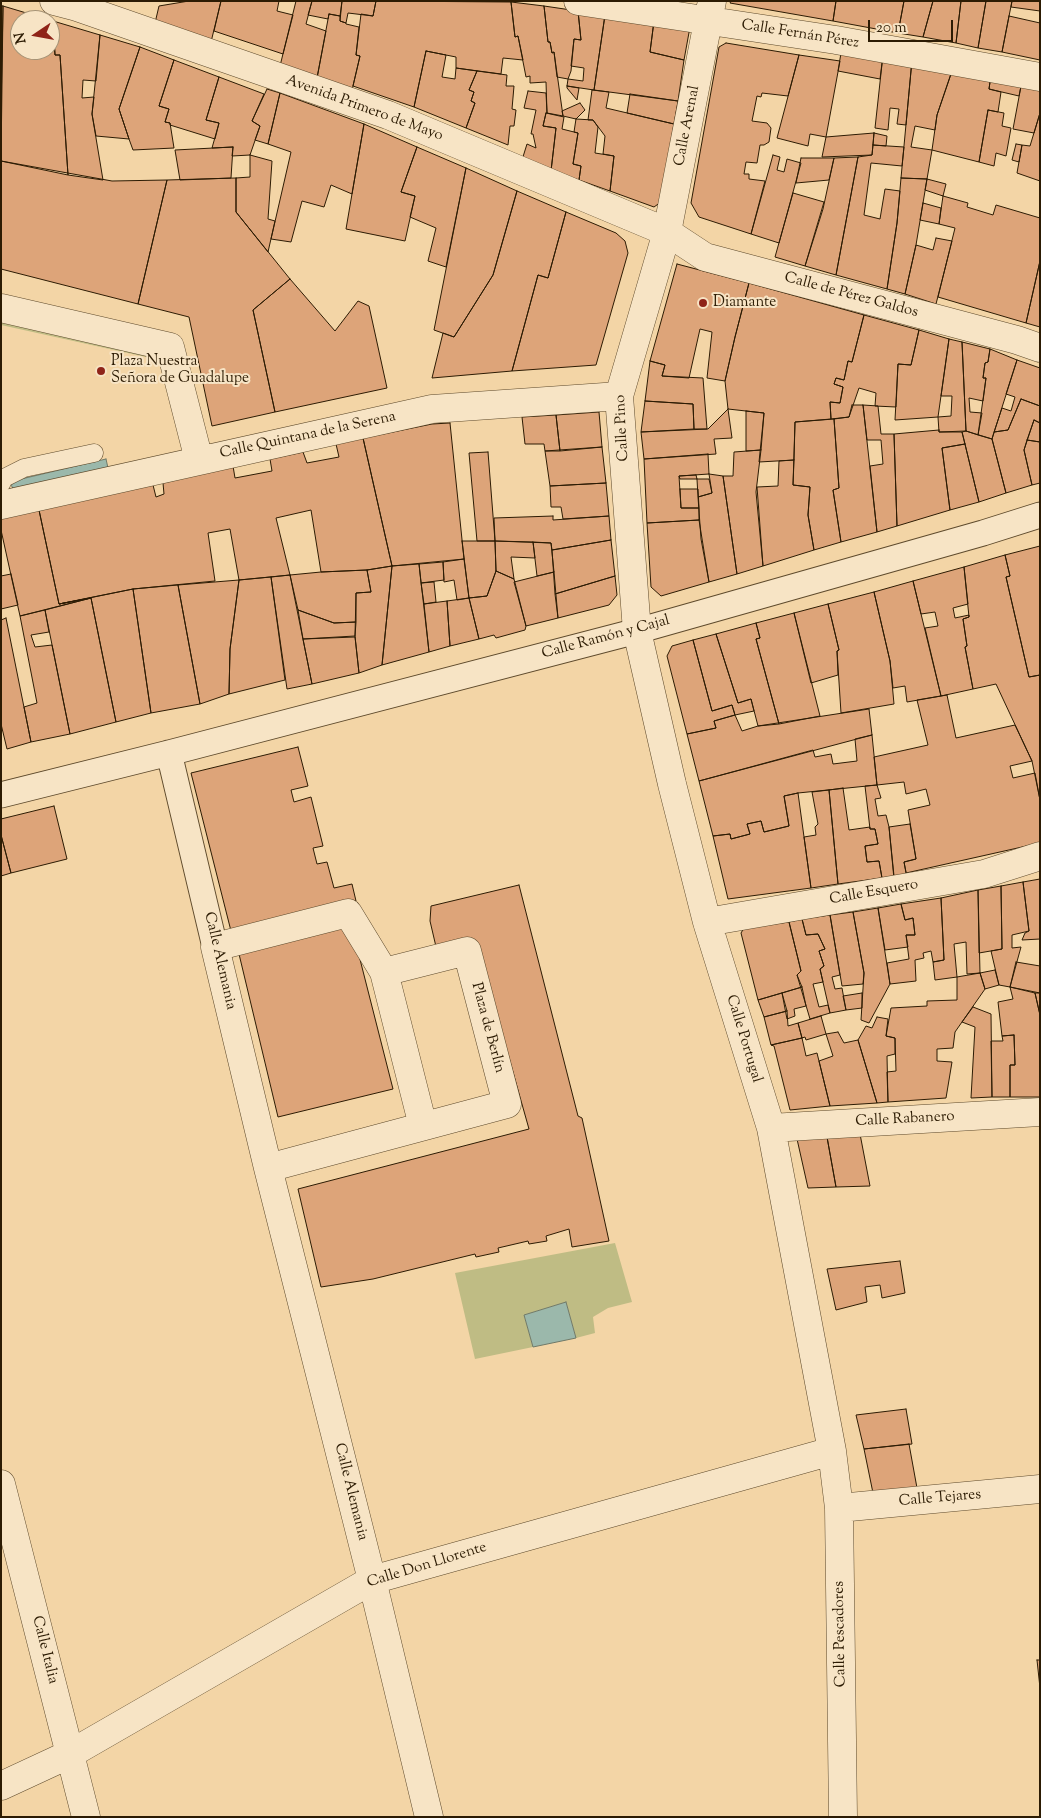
<!DOCTYPE html>
<html>
<head>
<meta charset="utf-8">
<style>
	body { margin:0 }
	#map { position:relative; width:1041px; height:1818px; overflow:hidden; background:#f3d5a6; font-family:"Sorts Mill Goudy",serif }
	canvas { display:block }
	.frame { position:absolute; inset:0; border:2px solid #2c1b03; pointer-events:none }
	.north { position:absolute; left:10px; top:10px; width:50px; height:50px; box-sizing:border-box; background:#f7e4c5; border:1px solid #a69477; border-radius:50%; rotate:258deg; font-size:14px; font-weight:700; line-height:20px; text-align:center; color:#2c1b03 }
	.north::after { content:''; display:block; margin:auto; width:18px; height:22px; background:#8f2418; clip-path:polygon(50% 0,100% 100%,50% 72%,0 100%) }
	.scale { position:absolute; left:868px; top:20px; width:85px; height:22px; box-sizing:border-box; border:2px solid #2c1b03; border-top:0; padding-left:6px; font-size:15px; line-height:18px; white-space:nowrap; color:#2c1b03; -webkit-text-stroke:4px #f7e4c5; paint-order:stroke }
</style>
</head>
<body>
<div id="map">
<canvas width="1041" height="1818"></canvas>
<div class="frame"></div>
<div class="north">N</div>
<div class="scale">20 m</div>
</div>
<script>
const context = document.querySelector('canvas').getContext('2d');
context.lineJoin = 'round';
function fill(path, color) { context.fillStyle = color; context.fill(path, 'evenodd'); }
const toPath = rows => new Path2D(rows.map(r => 'M' + r).join(''));
function strokePath(path, color, width, dash) { context.strokeStyle = color; context.lineWidth = width; context.lineCap = dash ? 'butt' : 'round'; context.setLineDash(dash || []); context.stroke(path); }
function write(font, color, halo, rows, align = 'center') {
  context.font = font + ' "Sorts Mill Goudy",serif'; context.lineWidth = 4; context.setLineDash([]); context.textBaseline = 'middle'; context.strokeStyle = halo; context.fillStyle = color; for (const [text, x, y, turn = 0] of rows) {
    context.save(); context.translate(x, y); context.rotate((+turn || 0) * Math.PI / 180); context.textAlign = isNaN(turn) ? turn : align; if (halo) context.strokeText(text, 0, 0); context.fillText(text, 0, 0); context.restore();
  }
}
fill(toPath([
	[1,312,167,350,161,360,155,359,1,325],
	[615,1243,632,1302,608,1308,593,1317,595,1333,576,1338,566,1302,524,1315,533,1347,475,1359,455,1273]
]), '#bfbc84');
const water = toPath([
	[106,459,108,468,14,490,11,485,17,480,106,459],
	[566,1302,576,1338,533,1347,524,1315,566,1302]
]);
fill(water, '#9bb8ab');
strokePath(water, '#6f7968', 1);
const building = toPath([
	[189,1,221,1,211,42,155,23,159,6,189,1],
	[221,1,279,1,277,11,293,15,283,54,214,31,221,1],
	[296,1,312,1,306,24,326,31,317,78,280,66,296,1],
	[310,1,342,1,340,16,329,14,328,19,308,15,312,1,310,1],
	[342,1,376,1,373,16,348,13,346,23,340,21,342,1],
	[376,1,511,2,515,37,518,36,523,60,503,58,501,74,456,68,456,57,426,51,414,107,353,86,360,56,356,55,361,14,373,16,376,1],
	[731,1,836,1,833,21,730,3,731,1],
	[836,1,904,1,898,33,833,21,836,1],
	[904,1,933,1,923,37,898,33,904,1],
	[933,1,961,1,956,43,923,37,933,1],
	[961,1,986,1,978,48,956,43,961,1],
	[986,1,1012,1,1002,52,978,48,986,1],
	[1012,1,1040,1,1040,11,1011,7,1012,1],
	[511,2,544,6,548,42,550,42,552,53,554,52,563,116,547,113,546,82,530,83,530,76,526,77,518,36,515,37,511,2],
	[1,6,3,6,1,111,1,6],
	[3,6,53,21,55,55,60,55,68,175,1,161,3,6],
	[20,20,50,20,50,50,20,50,20,20],
	[544,6,578,11,581,40,574,39,571,71,568,79,557,77,554,52,552,53,550,42,548,42,544,6],
	[578,11,605,15,594,90,567,86,568,79,583,81,584,68,571,66,574,39,581,40,578,11],
	[329,14,340,16,340,21,346,23,346,24,359,27,356,55,360,56,352,90,317,78,329,14],
	[605,15,654,21,650,52,684,60,678,101,594,90,605,15],
	[1009,16,1040,23,1040,60,1002,52,1009,16],
	[53,21,100,35,96,81,83,80,82,98,94,97,92,114,103,180,68,175,60,55,55,55,53,21],
	[654,21,690,27,684,60,650,52,654,21],
	[100,35,140,47,119,109,129,139,96,136,92,114,100,35],
	[726,43,799,55,788,96,762,93,761,97,757,96,752,121,767,123,771,128,769,142,764,145,760,145,757,163,746,162,744,174,749,174,749,179,765,181,751,234,699,217,691,203,719,47,726,43],
	[140,47,174,60,159,106,169,109,165,122,170,123,174,148,133,150,129,139,119,109,140,47],
	[842,47,883,55,880,79,838,71,842,47],
	[426,51,446,55,442,77,455,79,456,68,477,71,469,90,474,92,471,101,475,103,466,128,414,107,426,51],
	[799,55,840,61,826,137,810,134,808,146,777,138,799,55],
	[883,55,912,60,906,125,897,124,899,109,890,108,888,130,875,128,883,55],
	[174,60,219,77,206,120,219,123,215,139,170,125,170,123,165,122,169,109,159,106,174,60],
	[912,60,953,68,937,115,935,130,915,126,911,147,932,150,927,179,901,178,912,60],
	[953,68,991,75,989,89,1001,92,998,112,988,110,979,162,932,150,937,115,953,68],
	[477,71,507,75,506,86,514,86,512,109,516,110,514,126,510,126,508,145,466,128,475,103,471,101,474,92,469,90,477,71],
	[991,75,1022,81,1019,96,989,89,991,75],
	[219,77,264,94,252,121,260,126,250,155,232,156,233,147,212,148,219,123,206,120,219,77],
	[1022,81,1040,85,1040,113,1034,133,1013,129,1022,81],
	[567,86,579,88,577,100,567,88,567,86],
	[267,89,280,93,268,144,255,140,260,126,252,121,267,89],
	[592,90,609,92,606,108,674,124,661,202,654,207,610,191,614,156,603,154,605,136,593,120,588,120,592,90],
	[528,91,546,93,547,113,546,113,543,126,556,128,551,171,522,160,527,144,536,148,533,134,531,134,536,110,524,108,528,91],
	[280,93,364,124,352,194,331,185,324,207,302,201,291,242,271,239,291,152,268,144,280,93],
	[630,94,678,101,674,124,627,113,630,94],
	[580,103,585,110,576,119,563,116,562,111,580,103],
	[988,110,1004,113,1002,126,1011,128,1006,156,996,153,994,166,979,162,988,110],
	[546,113,564,117,562,129,578,133,573,164,581,166,579,180,551,171,556,128,543,126,546,113],
	[1040,113,1040,181,1017,173,1022,145,1030,146,1040,113],
	[576,119,593,120,598,127,595,153,614,156,610,191,579,180,581,166,573,164,578,133,574,132,576,119],
	[364,124,417,147,401,192,415,196,405,241,346,229,364,124],
	[874,133,872,155,822,157,826,137,874,133],
	[874,133,887,136,886,146,873,145,874,133],
	[1016,144,1022,145,1019,162,1012,160,1016,144],
	[873,145,904,147,902,166,871,163,864,215,880,219,885,189,900,191,897,223,887,289,836,275,858,157,872,155,873,145],
	[233,147,231,178,180,180,175,150,233,147],
	[417,147,466,168,446,267,428,261,436,228,410,217,415,196,401,192,417,147],
	[250,155,272,161,268,219,275,221,268,252,236,212,236,178,250,177,250,155],
	[773,155,780,157,777,170,784,172,787,159,801,163,779,243,751,234,773,155],
	[858,157,836,275,805,266,823,209,834,158,858,157],
	[801,158,834,158,829,180,796,183,801,158],
	[1,161,112,181,167,180,138,304,1,269,1,161],
	[466,168,517,191,493,275,454,337,434,330,466,168],
	[236,178,236,212,290,279,253,310,275,412,212,426,189,317,138,304,167,180,236,178],
	[901,178,927,179,916,245,905,294,887,289,897,223,901,178],
	[927,179,946,184,943,196,925,190,927,179],
	[517,191,566,212,548,278,538,275,512,371,432,378,443,333,454,337,493,275,517,191],
	[793,193,824,202,805,266,775,257,793,193],
	[943,196,968,203,967,207,993,215,996,205,1040,218,1040,261,1026,323,938,297,955,228,939,224,943,196],
	[923,203,941,208,939,224,920,220,923,203],
	[566,212,616,233,625,241,628,253,596,365,512,371,538,275,548,278,566,212],
	[936,238,952,241,936,304,905,294,916,245,933,250,936,238],
	[1040,261,1040,327,1026,323,1040,261],
	[677,264,749,283,735,337,725,381,707,378,712,332,700,329,689,378,662,376,665,365,650,361,677,264],
	[290,279,335,331,358,301,369,306,387,388,275,412,253,310,290,279],
	[749,283,864,315,852,362,848,361,844,380,836,378,834,384,843,387,840,403,830,402,831,419,795,422,794,460,759,462,764,413,728,409,725,381,735,337,749,283],
	[864,315,919,330,911,365,898,364,896,407,875,406,876,393,859,388,849,417,831,419,830,402,840,403,843,387,834,384,836,378,844,380,848,361,852,362,864,315],
	[919,330,949,339,938,417,895,420,898,364,911,365,919,330],
	[949,339,962,342,966,431,939,432,938,417,951,416,952,396,941,396,949,339],
	[962,342,990,349,988,362,985,363,983,378,986,378,983,401,969,398,970,412,982,413,978,435,966,431,962,342],
	[990,349,1017,360,992,439,978,435,986,378,983,378,985,363,988,362,990,349],
	[1017,360,1040,368,1040,406,1021,399,1008,430,994,432,1002,408,1011,411,1015,397,1006,394,1017,360],
	[650,361,665,365,662,376,703,378,707,429,694,429,693,404,645,401,650,361],
	[1021,399,1040,406,1040,423,1034,420,1024,450,1032,485,1006,493,992,439,994,432,1008,430,1021,399],
	[645,401,693,404,694,429,641,432,645,401],
	[852,405,863,405,877,532,841,542,833,490,839,488,834,419,849,417,852,405],
	[863,405,878,406,881,434,894,434,897,526,877,532,870,466,883,464,881,440,867,440,863,405],
	[728,409,732,438,714,439,716,454,644,459,641,432,708,429,728,409],
	[746,411,764,413,761,450,746,451,746,411],
	[599,412,602,447,560,451,556,415,599,412],
	[556,415,560,451,545,451,544,444,525,444,522,417,556,415],
	[834,419,839,488,833,490,841,542,814,550,808,515,810,487,793,485,795,422,834,419],
	[1034,420,1040,423,1040,442,1027,440,1034,420],
	[450,423,464,559,392,566,363,438,432,424,450,423],
	[939,430,939,432,962,432,965,444,942,448,950,510,897,526,894,434,939,430],
	[966,431,992,439,1006,493,979,502,962,432,966,431],
	[363,438,392,566,367,570,321,572,311,510,276,518,290,575,239,580,230,529,208,533,215,581,133,589,59,604,39,510,153,485,156,497,164,494,163,483,233,466,235,478,272,471,270,459,303,452,307,463,339,457,336,444,363,438],
	[1027,440,1040,442,1040,483,1032,485,1024,450,1027,440],
	[965,444,979,502,950,510,942,448,965,444],
	[602,447,606,483,550,486,545,451,602,447],
	[761,450,756,492,763,566,737,574,723,476,733,476,734,452,761,450],
	[488,452,495,541,477,541,469,453,488,452],
	[708,454,709,474,679,476,681,508,699,508,699,520,647,523,644,459,708,454],
	[794,460,793,485,810,487,808,515,814,550,763,566,757,487,778,486,779,461,794,460],
	[709,474,723,476,737,574,709,582,701,539,698,497,712,493,709,474],
	[696,475,697,479,680,479,679,476,696,475],
	[697,479,709,479,712,493,698,497,697,479],
	[606,483,609,516,563,519,561,507,551,507,550,486,606,483],
	[680,489,698,489,699,508,681,508,680,489],
	[39,510,59,604,91,598,20,616,1,530,1,517,39,510],
	[553,516,553,520,609,516,611,540,552,550,551,543,495,541,494,518,553,516],
	[699,520,709,582,661,596,651,587,647,523,699,520],
	[611,540,615,576,555,594,552,550,611,540],
	[462,541,495,541,496,571,487,596,469,598,462,541],
	[495,541,533,542,535,558,511,557,514,579,496,571,495,541],
	[533,542,551,543,554,572,537,576,533,542],
	[1040,546,1040,675,1029,677,1006,577,1010,576,1005,555,1040,546],
	[1005,555,1010,576,1006,577,1029,677,1040,675,1040,800,1032,761,996,684,973,689,965,647,967,646,963,619,969,617,964,567,1005,555],
	[464,559,469,598,457,600,454,580,444,582,443,562,464,559],
	[443,562,444,580,421,583,419,564,443,562],
	[419,564,429,652,382,665,392,566,419,564],
	[392,566,382,665,359,673,355,636,356,593,371,592,367,570,392,566],
	[964,567,968,604,953,608,955,618,969,615,969,617,963,619,967,646,965,647,973,689,941,696,925,628,938,626,935,612,921,614,913,581,964,567],
	[367,570,371,592,356,593,356,622,334,623,298,610,290,575,321,572,367,570],
	[496,571,514,579,526,626,525,630,496,638,494,635,479,639,469,598,487,596,496,571],
	[554,572,558,618,526,626,514,582,554,572],
	[11,574,18,605,1,609,1,576,11,574],
	[290,575,312,684,287,689,271,577,290,575],
	[615,576,617,595,609,605,558,618,555,594,615,576],
	[271,577,285,680,229,694,230,649,239,580,271,577],
	[239,580,230,649,229,694,200,704,178,585,239,580],
	[913,581,941,696,907,702,905,686,893,688,890,661,874,592,913,581],
	[434,582,436,602,424,604,421,583,434,582],
	[178,585,200,704,151,713,133,589,178,585],
	[133,589,151,713,116,722,91,598,59,604,133,589],
	[874,592,890,661,894,704,841,713,837,651,839,650,828,604,874,592],
	[91,598,116,722,70,734,45,610,91,598],
	[469,598,479,639,450,646,447,601,469,598],
	[447,601,450,646,429,652,424,604,447,601],
	[828,604,839,650,837,651,838,675,811,683,794,613,828,604],
	[45,610,49,632,31,635,35,647,52,645,70,734,31,742,24,707,37,703,20,616,45,610],
	[298,610,334,623,356,622,355,636,303,639,298,610],
	[794,613,820,716,779,724,756,639,760,638,756,623,794,613],
	[6,618,31,742,7,749,1,724,1,620,6,618],
	[756,623,760,638,756,639,779,724,758,726,751,699,738,703,716,634,756,623],
	[716,634,738,703,751,699,754,711,735,715,732,705,712,711,693,640,716,634],
	[355,637,359,673,312,684,303,639,355,637],
	[693,640,712,711,732,705,735,715,714,721,716,728,687,734,667,656,672,646,693,640],
	[947,695,956,738,1015,725,1032,761,1010,766,1013,778,1035,773,1040,800,1040,843,906,873,904,862,916,859,908,810,930,805,926,789,906,794,904,782,877,785,874,757,928,745,917,700,947,695],
	[869,709,872,735,699,781,687,734,716,728,714,721,735,715,742,731,758,726,869,709],
	[872,735,877,785,798,793,784,796,789,826,764,832,761,821,747,824,750,834,731,839,730,834,713,836,699,781,813,750,815,757,831,754,833,764,857,761,855,739,872,735],
	[298,747,308,786,291,790,294,802,311,797,323,846,313,848,317,864,327,862,334,888,352,884,356,901,231,931,191,773,298,747],
	[877,785,881,798,875,799,878,816,886,815,889,827,894,876,882,878,879,861,867,862,865,846,878,844,875,829,870,829,865,786,877,785],
	[843,788,849,830,870,827,870,829,875,829,878,844,865,846,867,862,879,861,882,878,838,884,829,790,843,788],
	[829,790,838,884,811,888,804,837,816,835,815,827,818,824,812,792,829,790],
	[798,793,811,888,728,899,713,836,730,834,731,839,750,834,747,824,761,821,764,832,789,826,784,796,798,793],
	[54,806,67,859,11,873,1,835,1,819,54,806],
	[910,824,916,859,904,862,907,877,894,879,889,827,910,824],
	[1,835,11,873,1,876,1,835],
	[1040,879,1040,939,1022,940,1025,933,1029,931,1023,882,1040,879],
	[1023,882,1029,931,1012,935,1012,948,1021,947,1010,987,999,985,991,951,1002,949,1001,886,1023,882],
	[519,885,578,1116,582,1118,609,1241,572,1247,569,1229,546,1236,547,1241,529,1244,528,1241,498,1248,499,1252,476,1257,475,1254,373,1279,321,1287,298,1189,529,1129,476,941,437,951,430,921,431,906,519,885],
	[1001,886,1002,949,979,953,978,890,1001,886],
	[978,890,980,973,967,974,966,942,954,944,957,977,935,980,933,962,944,960,941,898,978,890],
	[941,898,944,960,933,962,931,951,923,953,924,958,915,960,916,981,890,984,887,963,909,959,906,935,915,935,913,918,905,920,901,904,941,898],
	[901,904,905,920,913,918,915,935,906,935,908,947,885,950,878,908,901,904],
	[878,908,890,984,869,1023,861,1020,864,973,853,912,878,908],
	[853,912,864,973,863,984,842,986,830,915,853,912],
	[830,915,840,975,832,977,835,989,842,988,846,1010,830,1013,820,969,824,966,819,951,825,949,818,934,806,935,802,919,830,915],
	[802,919,806,935,818,934,825,949,819,951,824,966,820,969,823,982,813,984,819,1007,828,1005,830,1013,810,1019,797,975,801,971,789,922,802,919],
	[789,922,801,971,797,975,802,987,758,1000,741,933,744,928,789,922],
	[351,924,393,1089,278,1117,239,954,351,924],
	[1016,962,1040,966,1040,993,1010,987,1016,962],
	[995,970,999,985,985,989,980,973,995,970],
	[980,973,985,989,955,1032,953,1048,937,1049,937,1061,952,1062,946,1098,888,1102,887,1072,896,1071,895,1038,886,1036,891,1008,927,1006,927,1001,957,1000,957,977,980,973],
	[802,987,806,1006,794,1009,795,1016,787,1019,782,993,802,987],
	[1010,987,1035,993,1040,1015,1040,1097,1010,1097,1010,1065,1015,1065,1014,1035,1002,1036,998,1002,1013,999,1010,987],
	[782,993,787,1011,764,1017,758,1000,782,993],
	[862,993,862,1008,846,1010,843,996,862,993],
	[1035,993,1040,993,1040,1015,1035,993],
	[973,1007,991,1014,992,1097,971,1098,975,1027,962,1022,973,1007],
	[787,1011,788,1026,798,1023,802,1038,771,1045,764,1017,787,1011],
	[821,1016,826,1034,806,1040,805,1037,802,1038,798,1023,821,1016],
	[877,1017,888,1019,886,1036,895,1038,895,1054,887,1056,888,1102,877,1103,858,1040,866,1026,872,1028,877,1017],
	[838,1032,844,1043,858,1040,877,1103,830,1106,819,1061,833,1056,826,1034,838,1032],
	[1014,1035,1015,1065,1010,1065,1010,1097,992,1097,991,1041,1003,1041,1002,1036,1014,1035],
	[802,1038,806,1056,817,1053,830,1106,790,1110,774,1046,771,1045,802,1038],
	[860,1134,870,1186,836,1187,827,1137,860,1134],
	[827,1137,836,1187,808,1188,797,1139,827,1137],
	[900,1261,905,1293,882,1298,880,1285,865,1287,867,1302,836,1310,827,1269,900,1261],
	[906,1409,912,1444,864,1449,856,1415,906,1409],
	[909,1444,917,1488,873,1493,864,1449,909,1444],
	[1037,1660,1040,1660,1040,1688,1037,1660]
]);
fill(building, '#dda479');
strokePath(building, '#2c1b03', 1);
const service = toPath([
	[1,484,4,478,24,468,94,453]
]);
const pedestrian = toPath([
	[169,753,215,947],
	[1,795,169,753,637,631,983,533,1040,515]
]);
const minor = toPath([
	[54,1,77,7,388,115,667,232,705,257,1017,340,1040,348],
	[578,1,836,40,1040,77],
	[712,1,667,232,619,396,637,631,672,784,707,922,771,1128,832,1451,839,1508,843,1817],
	[1,308,170,347,199,460],
	[1,505,432,409,619,396],
	[707,922,984,874,1040,856],
	[423,1126,384,972,348,913,215,947,268,1168,372,1580,429,1817],
	[771,1128,1040,1112],
	[268,1168,507,1104,467,951,384,972],
	[1,1484,86,1817],
	[839,1508,1040,1489],
	[1,1786,70,1754,372,1580,832,1451]
]);
strokePath(service, '#5e4a2c', 19);
strokePath(pedestrian, '#5e4a2c', 27);
strokePath(minor, '#5e4a2c', 29);
strokePath(service, '#f7e4c5', 18);
strokePath(pedestrian, '#f7e4c5', 25);
strokePath(minor, '#f7e4c5', 28);
for (const [x, y, r, color] of [
	[703,303,5,"#8f2418"],
	[101,371,5,"#8f2418"]
]) { const dot = new Path2D(); dot.arc(x, y, r, 0, 2 * Math.PI); context.fillStyle = color; context.fill(dot); strokePath(dot, '#f7e4c5', 2); }
write('15px', '#2c1b03', '#f7e4c5', [
	["Calle Fernán Pérez",800,35,9],
	["Avenida Primero de Mayo",364,109,20],
	["Calle Arenal",688,126,-79],
	["Calle de Pérez Galdos",851,296,15],
	["Calle Pino",623,428,-93],
	["Calle Quintana de la Serena",308,436,-12],
	["Calle Ramón y Cajal",606,638,-15],
	["Calle Esquero",874,893,-10],
	["Calle Alemania",219,961,77],
	["Plaza de Berlín",487,1028,75],
	["Calle Portugal",743,1039,73],
	["Calle Rabanero",905,1120,-3],
	["Calle Alemania",350,1492,76],
	["Calle Tejares",940,1499,-5],
	["Calle Don Llorente",427,1566,-17],
	["Calle Pescadores",841,1634,-91],
	["Calle Italia",44,1650,76]
]);
write('15px', '#2c1b03', '#f7e4c5', [
	["Diamante",713,303],
	["Plaza Nuestra",111,362],
	["Señora de Guadalupe",111,379]
], 'left');
</script>
</body>
</html>
